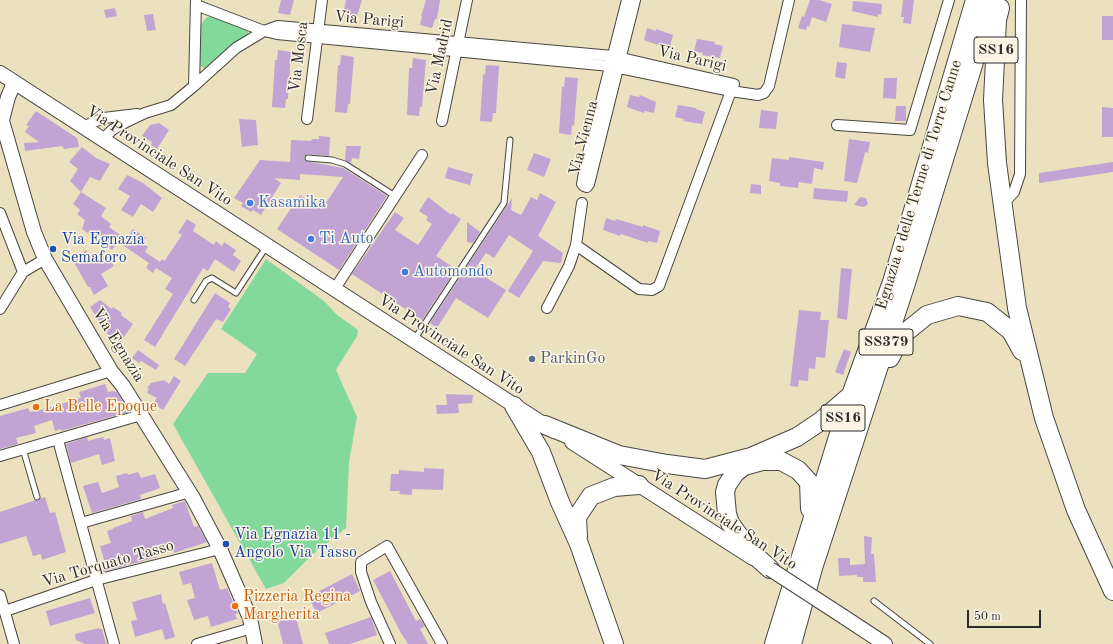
<!DOCTYPE html>
<html>
<head>
<meta charset="utf-8">
<style>
	body { margin:0 }
	#map { position:relative; width:1113px; height:644px; overflow:hidden; background:#ebe1bf; font-family:"Old Standard TT",serif }
	canvas { display:block }
	.scale { position:absolute; left:967px; top:610px; width:74px; height:18px; box-sizing:border-box; border:2px solid #2b2b2b; border-top:0; padding-left:5px; font-size:12px; line-height:14px; white-space:nowrap; color:#2b2b2b; -webkit-text-stroke:3px #fcf5e5; paint-order:stroke }
</style>
</head>
<body>
<div id="map">
<canvas width="1113" height="644"></canvas>
<div class="scale">50 m</div>
</div>
<script>
const context = document.querySelector('canvas').getContext('2d');
context.lineJoin = 'round';
function fill(path, color) { context.fillStyle = color; context.fill(path, 'evenodd'); }
const toPath = rows => new Path2D(rows.map(r => 'M' + r).join(''));
function strokePath(path, color, width, dash) { context.strokeStyle = color; context.lineWidth = width; context.lineCap = dash ? 'butt' : 'round'; context.setLineDash(dash || []); context.stroke(path); }
function write(font, color, halo, rows, align = 'center') {
  context.font = font + ' "Old Standard TT",serif'; context.lineWidth = 3; context.setLineDash([]); context.textBaseline = 'middle'; context.strokeStyle = halo; context.fillStyle = color; for (const [text, x, y, turn = 0] of rows) {
    context.save(); context.translate(x, y); context.rotate((+turn || 0) * Math.PI / 180); context.textAlign = isNaN(turn) ? turn : align; if (halo) context.strokeText(text, 0, 0); context.fillText(text, 0, 0); context.restore();
  }
}
fill(toPath([
	[207,17,212,17,248,29,248,34,207,69,200,66,199,63,200,25],
	[266,259,324,301,336,314,358,330,357,336,336,370,357,417,349,462,346,528,312,555,284,583,266,589,173,424,208,373,245,373,257,354,221,329]
]), '#83d89b');
fill(toPath([
	[281,0,294,0,290,15,278,13],
	[346,0,362,0,356,19,343,16],
	[426,0,440,0,437,19,435,19,432,28,420,25,422,16,421,16],
	[810,0,819,0,832,4,826,22,812,17,809,27,807,26,806,30,798,28,802,16,804,17],
	[903,0,914,0,911,24,903,23,904,17,901,17],
	[853,1,882,4,881,15,878,14,878,17,852,11],
	[115,8,117,16,106,18,104,10],
	[153,14,156,30,147,31,144,15],
	[1102,16,1113,16,1113,40,1102,40],
	[842,24,875,28,870,52,839,47],
	[647,28,656,31,656,29,673,35,670,47,661,45,661,46,644,40],
	[697,39,715,42,714,44,723,46,720,58,702,55,703,53,694,51],
	[278,50,291,52,288,99,286,99,285,108,272,107,275,60,277,60],
	[341,55,354,57,350,104,348,104,347,113,335,112,338,65,340,65],
	[413,58,426,60,422,107,420,107,419,116,407,115,409,68,412,68],
	[837,62,847,63,845,79,835,77],
	[486,65,499,66,496,113,493,113,492,122,480,121,483,74,485,75],
	[565,77,578,78,574,126,572,125,571,135,559,133,562,87,564,87],
	[884,78,897,78,896,99,883,98],
	[630,95,639,97,640,95,656,102,654,113,645,111,644,113,627,107],
	[678,105,696,108,696,109,705,112,702,124,683,121,684,119,675,117],
	[896,106,906,106,906,121,895,121],
	[1102,107,1113,108,1113,137,1102,137],
	[761,110,778,112,776,129,759,128],
	[36,111,77,138,79,147,64,149,62,146,25,151,24,143,39,142,25,132,29,126,26,125],
	[239,119,256,120,258,145,242,147],
	[159,123,169,130,157,149,151,145,152,142,142,136,150,125],
	[319,136,330,137,329,156,307,154,304,157,305,161,343,168,387,196,339,270,277,229,300,195,322,209,343,177,300,174,300,180,274,178,281,183,261,215,253,210,251,212,241,206,243,203,234,198,260,160,290,162,291,140,311,141,312,139,319,139],
	[849,139,870,142,868,153,865,152,864,157,857,183,844,181],
	[346,146,361,146,359,159,352,158,351,163,345,160],
	[82,147,96,158,110,164,100,181,90,177,81,192,106,208,101,216,111,224,109,227,126,239,133,229,146,238,142,243,148,247,145,252,160,262,162,259,165,261,167,257,182,235,178,233,187,219,196,225,193,231,214,245,216,241,222,246,224,242,236,250,233,255,241,261,234,272,215,259,208,271,203,268,155,347,144,340,173,294,165,289,172,278,156,268,153,273,146,268,149,263,118,242,112,250,82,229,85,220,77,214,80,210,73,204,81,192,70,181,78,169,69,162],
	[534,153,551,159,544,177,527,170],
	[789,157,824,162,823,170,814,168,812,184,799,182,798,188,780,186,780,183,769,181,772,158,789,160],
	[1113,162,1113,172,1039,183,1039,173],
	[448,167,473,174,470,185,445,178],
	[127,175,143,183,162,198,153,212,141,204,133,217,121,210,130,196,118,189],
	[751,184,761,185,761,194,750,193],
	[814,188,848,191,847,202,813,199],
	[540,193,556,202,538,236,563,253,561,263,543,261,519,298,508,291,533,251,509,235,494,258,486,253,474,270,506,290,488,318,456,298,437,328,430,323,512,198,511,210,521,215,531,197,537,200],
	[428,197,451,215,452,213,461,219,436,256,456,269,422,320,352,274,395,212,404,218,395,230,418,245,432,224,426,220,428,217,419,211],
	[860,197,866,198,868,204,864,207,854,205],
	[606,218,615,221,616,219,643,227,643,225,660,231,657,243,648,241,648,243,621,234,620,236,603,230],
	[467,222,480,232,473,243,467,242],
	[86,250,93,263,107,254,114,266,101,274,108,286,94,295,90,287,88,287,72,259],
	[841,268,852,269,847,320,837,318],
	[215,293,230,303,228,307,231,309,223,322,216,319,185,366,174,359],
	[100,300,112,309,113,307,122,313,121,315,133,324,120,343,108,335,90,307],
	[799,310,821,312,820,320,829,320,825,358,816,357,815,369,809,368,808,381,799,380,798,387,790,386],
	[844,349,851,352,843,375,835,372],
	[138,350,159,365,156,370,141,361,139,363,132,358],
	[174,376,181,381,163,410,157,406,154,402,157,398,147,393,149,389,147,388,151,383,164,380,169,384],
	[105,384,108,392,113,391,117,392,129,412,61,431,61,429,55,431,52,420,34,426,36,433,16,438,18,444,0,449,0,416,28,408,30,412,44,409,81,398,79,392],
	[446,394,473,395,472,403,458,404,459,413,437,414,436,405,447,405],
	[87,437,88,441,103,437,104,440,110,438,115,461,102,465,99,454,71,463,66,444],
	[424,468,444,469,443,490,412,489,412,495,399,494,400,491,390,491,391,474,399,474,399,470,424,472],
	[138,472,141,478,155,474,160,488,140,495,141,499,92,513,83,486,98,482,102,493,119,487,116,476,127,473,128,475],
	[45,497,50,513,55,512,66,552,42,560,41,554,33,556,26,536,0,544,0,512],
	[185,501,194,527,198,526,207,542,174,553,171,544,155,550,157,557,103,572,101,564,105,563,100,546,111,543,107,531,113,529,113,528,132,521,131,516,143,512,145,519,173,508,172,505],
	[864,536,872,537,871,554,874,554,876,582,863,582,863,577,857,577,857,575,839,576,838,558,850,558,850,565,865,564],
	[212,563,220,590,227,588,238,613,235,614,237,619,211,627,208,616,194,620,187,600,195,598,191,583,183,585,179,572],
	[390,571,416,621,420,619,425,626,420,629,428,644,408,644,401,633,373,580],
	[352,574,360,591,317,613,308,597],
	[161,594,163,604,165,603,175,637,165,640,162,629,135,637,131,621,137,620,132,602],
	[90,598,95,613,50,626,46,611],
	[294,610,303,644,283,644,276,615],
	[371,617,377,635,350,644,329,644,325,633],
	[99,628,99,629,102,629,106,644,85,644,76,640,75,634]
]), '#c1a4d4');
const lane = toPath([
	[308,158,332,160,345,164,395,196],
	[194,300,206,281,212,278,236,293,266,247],
	[414,340,504,203,510,140],
	[23,449,37,497],
	[874,601,930,644]
]);
const street = toPath([
	[627,0,586,161,582,184,584,186,587,187,589,184,635,0],
	[194,86,196,0],
	[307,119,322,0],
	[442,121,467,0],
	[837,125,910,130,949,0],
	[83,128,91,123,104,118,137,114],
	[102,140,112,130,128,121,145,113,171,105,194,86,236,48,264,31,278,26,613,56,734,84,731,91,610,66,277,34,264,31,196,5],
	[582,203,576,245,639,289,652,290,659,286,731,91,758,95,764,93,769,86,789,0],
	[1003,204,1014,192,1020,174,1021,0],
	[0,213,23,272],
	[334,290,422,155],
	[547,308,569,266,576,245],
	[0,309,23,272,45,259],
	[0,405,111,371],
	[58,440,114,644],
	[0,456,141,415],
	[81,523,190,492],
	[0,595,14,644],
	[5,611,96,580,220,549],
	[197,644,252,628],
	[390,644,371,602,361,572,361,562,387,546,442,644]
]);
const secondary = toPath([
	[0,73,554,431],
	[0,114,34,232,45,259,111,371,123,386,193,498,220,549,250,618,255,644],
	[2,120,8,97,14,83],
	[572,442,753,558],
	[844,617,885,644]
]);
const highway = toPath([
	[1000,8,997,20,993,100,997,163,1017,308,1044,418,1076,510,1113,591],
	[890,358,901,336,927,315,958,306,987,312,1011,331,1022,351],
	[514,406,541,452,560,502,579,544,614,644],
	[545,425,619,455,667,464,705,469,751,457,797,437,821,421,851,395],
	[578,537,577,517,591,496,614,487,639,485],
	[770,569,750,551,730,523,727,514,725,492,727,485,735,473,744,466,762,461,781,461,798,470,809,482,810,509],
	[774,644,851,395,892,282,975,0],
	[792,644,813,568,906,283,993,0]
]);
strokePath(lane, '#484641', 7);
strokePath(street, '#484641', 12);
strokePath(secondary, '#484641', 16);
strokePath(highway, '#484641', 20);
strokePath(lane, '#fff', 5);
strokePath(street, '#fff', 10);
strokePath(secondary, '#fff', 14);
strokePath(highway, '#fff', 18);
const secondaryBridge = toPath([
	[770,569,844,617]
]);
strokePath(secondaryBridge, '#484641', 16, []);
strokePath(secondaryBridge, '#fff', 14);
for (const [x, y, r, color] of [
	[250,203,4,"#3f7fe0"],
	[311,239,4,"#3f7fe0"],
	[53,249,4,"#1a4fb4"],
	[405,272,4,"#3f7fe0"],
	[532,359,4,"#5c6f8a"],
	[36,407,4,"#e8710a"],
	[226,544,4,"#1a4fb4"],
	[235,606,4,"#e8710a"]
]) { const dot = new Path2D(); dot.arc(x, y, r, 0, 2 * Math.PI); context.fillStyle = color; context.fill(dot); strokePath(dot, '#fcf5e5', 1.5); }
for (const [x, y, w] of [
	[996,50,44],
	[886,342,54],
	[843,418,44]
]) { const box = new Path2D(); box.roundRect(x - w / 2, y - 13, w, 26, 3); context.fillStyle = '#fcf5e5'; context.fill(box); strokePath(box, '#2b2b2b', 1); }
write('bold 15px', '#2b2b2b', null, [
	["SS16",996,50],
	["SS379",886,342],
	["SS16",843,418]
]);
write('16px', '#2b2b2b', '#fcf5e5', [
	["Via Parigi",369,20,5],
	["Via Mosca",299,57,-83],
	["Via Madrid",440,57,-78],
	["Via Parigi",692,59,13],
	["Via Vienna",584,138,-76],
	["Via Provinciale San Vito",159,156,33],
	["Egnazia e delle Terme di Torre Canne",919,185,-73],
	["Via Egnazia",118,345,58],
	["Via Provinciale San Vito",451,345,33],
	["Via Provinciale San Vito",724,520,33],
	["Via Torquato Tasso",108,564,-16]
]);
write('16px', '#366cbe', '#fcf5e5', [
	["Kasamika",258,203],
	["Ti Auto",319,239],
	["Automondo",413,272]
], 'left');
write('16px', '#164399', '#fcf5e5', [
	["Via Egnazia",61,240],
	["Semaforo",61,258],
	["Via Egnazia 11 -",234,535],
	["Angolo Via Tasso",234,553]
], 'left');
write('16px', '#4e5e75', '#fcf5e5', [
	["ParkinGo",540,359]
], 'left');
write('16px', '#c56008', '#fcf5e5', [
	["La Belle Epoque",44,407],
	["Pizzeria Regina",243,597],
	["Margherita",243,615]
], 'left');
</script>
</body>
</html>
